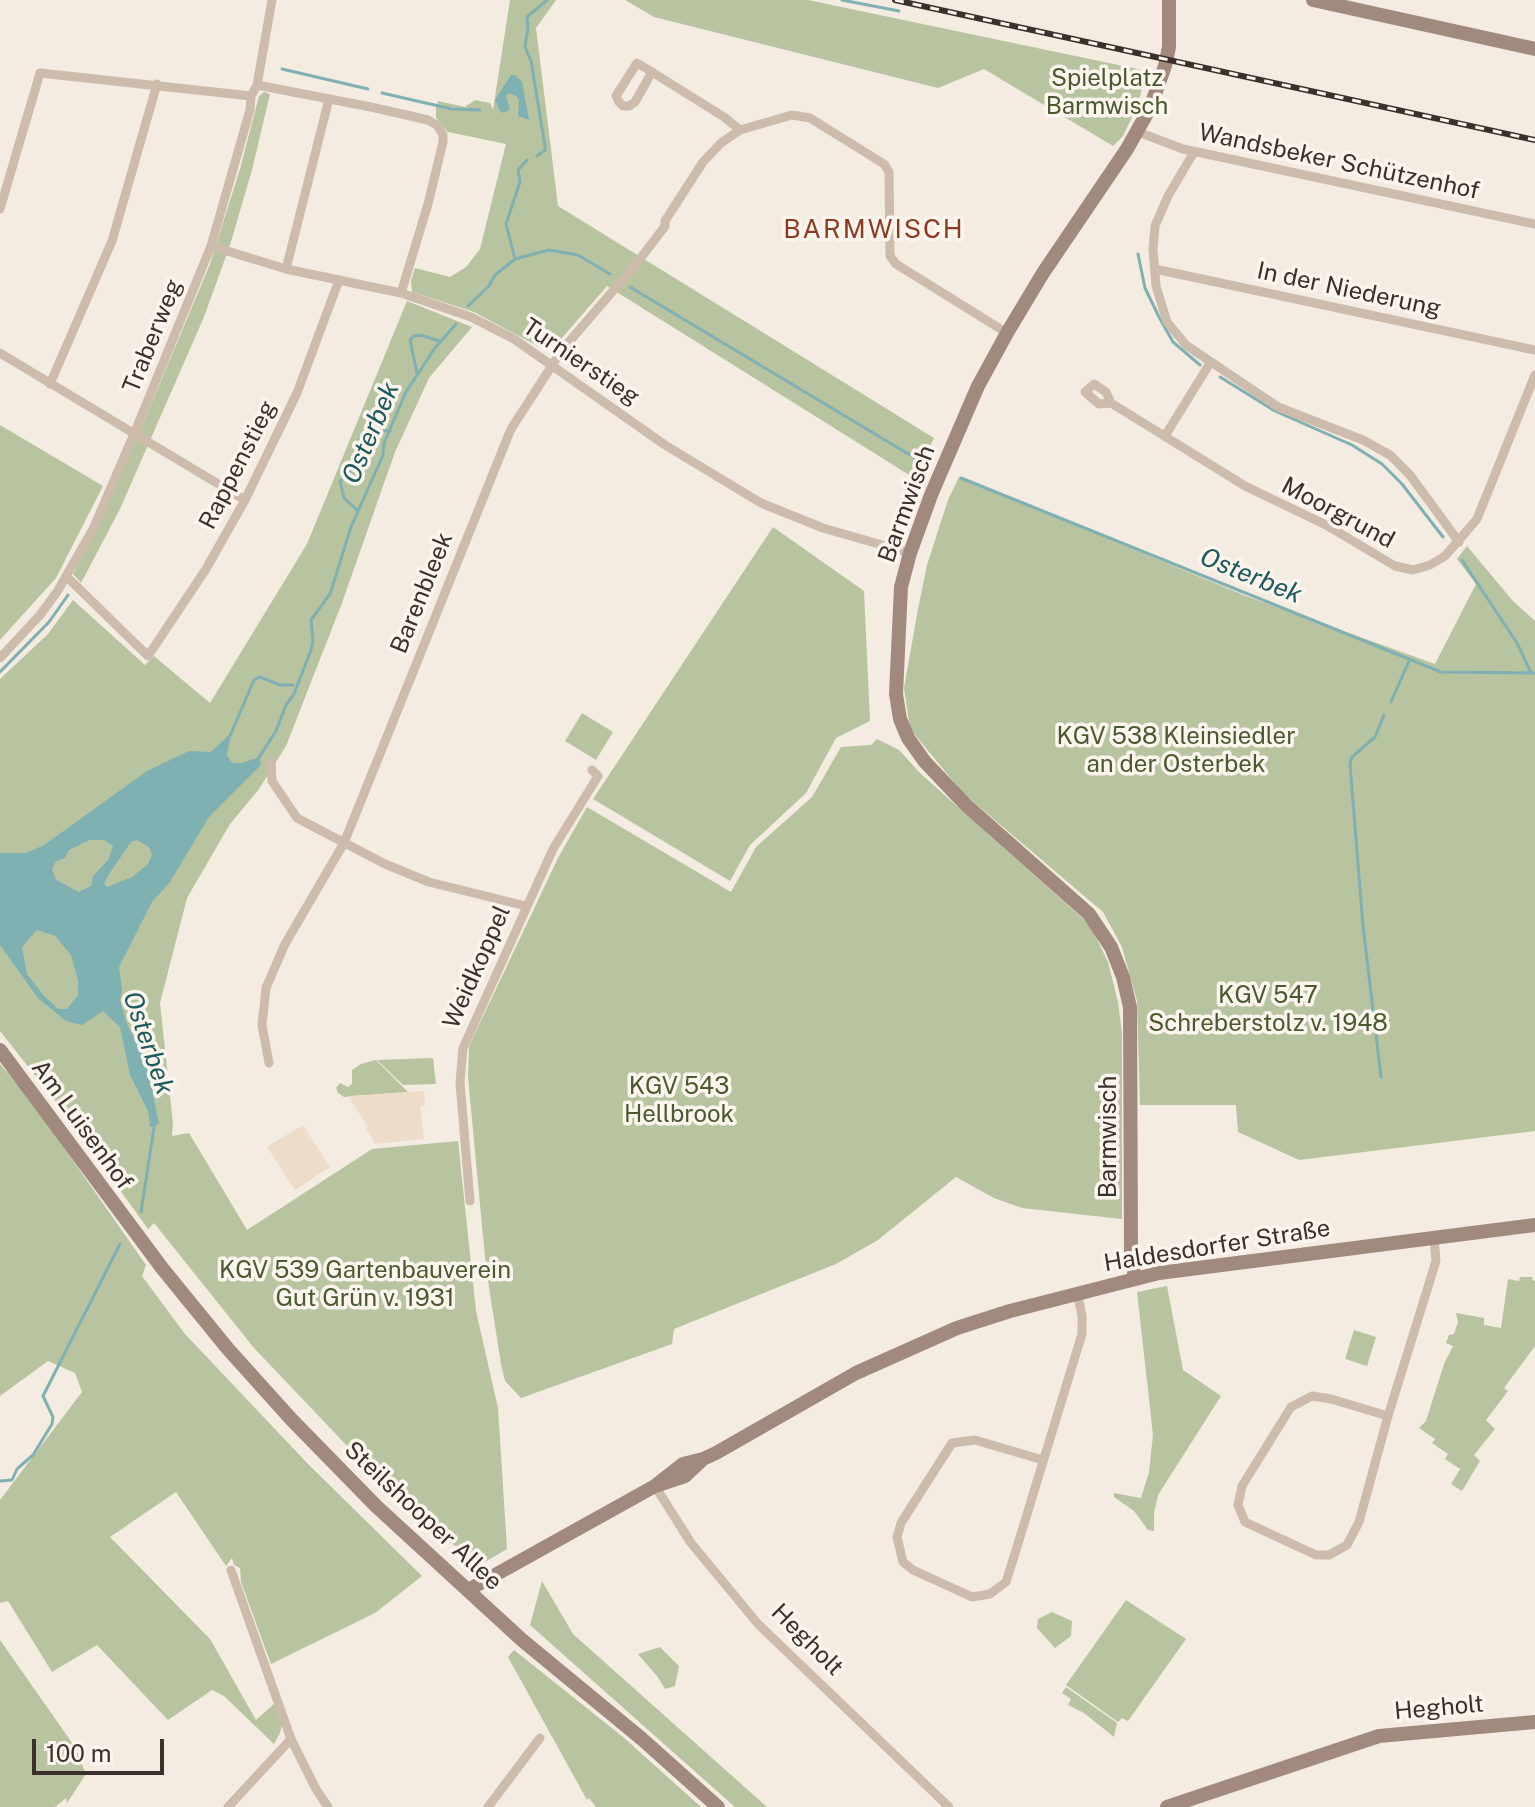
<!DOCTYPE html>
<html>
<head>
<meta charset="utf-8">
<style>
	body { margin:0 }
	#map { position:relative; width:1535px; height:1807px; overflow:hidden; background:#f4ebe1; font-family:"Public Sans",sans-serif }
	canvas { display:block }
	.scale { position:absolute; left:32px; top:1739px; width:132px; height:36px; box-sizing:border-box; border:4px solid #3b302b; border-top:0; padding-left:10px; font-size:24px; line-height:28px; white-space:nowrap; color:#3b302b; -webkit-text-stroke:6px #fbf5ee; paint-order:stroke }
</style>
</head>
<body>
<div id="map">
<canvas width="1535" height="1807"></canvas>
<div class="scale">100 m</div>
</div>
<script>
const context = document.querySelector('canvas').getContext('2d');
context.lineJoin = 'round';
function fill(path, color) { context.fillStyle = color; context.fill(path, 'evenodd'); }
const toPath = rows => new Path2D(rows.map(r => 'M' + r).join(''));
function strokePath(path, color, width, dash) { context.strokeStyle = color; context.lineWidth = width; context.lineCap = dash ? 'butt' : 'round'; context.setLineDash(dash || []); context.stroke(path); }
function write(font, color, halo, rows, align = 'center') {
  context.font = font + ' "Public Sans",sans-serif'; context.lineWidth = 7; context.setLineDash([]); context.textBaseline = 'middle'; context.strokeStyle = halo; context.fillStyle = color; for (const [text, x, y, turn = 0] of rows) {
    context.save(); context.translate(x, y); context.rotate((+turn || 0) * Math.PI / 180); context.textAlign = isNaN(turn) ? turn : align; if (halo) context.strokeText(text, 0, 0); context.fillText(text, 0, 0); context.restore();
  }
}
fill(toPath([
	[510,0,556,0,536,28,558,206,934,438,914,478,607,286,555,346,543,349,474,312,412,292,411,280,415,268,450,277,466,267,480,249,506,144,448,132,436,118,436,108,438,101,465,107,475,100,490,103,493,110],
	[625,0,808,0,1147,71,1137,107,1123,136,1113,146,984,69,938,88,654,17],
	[264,92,270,94,252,170,230,245,204,317,120,509,81,583,73,574,137,438,210,264,240,169,259,96],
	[407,301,472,327,429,378,395,452,342,603,286,746,259,789,230,824,187,898,160,1003,173,1123,172,1136,189,1133,247,1230,372,1149,458,1141,476,1311,498,1408,507,1549,483,1563,449,1542,437,1528,430,1526,409,1511,254,1348,154,1223,148,1229,60,1107,0,1031,0,679,48,634,73,600,145,665,154,656,210,703,307,544],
	[0,425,103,486,56,578,0,640],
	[959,477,1246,596,1435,664,1476,584,1457,559,1467,546,1512,600,1535,621,1535,1131,1299,1160,1238,1132,1236,1105,1140,1105,1137,1001,1122,947,1103,912,963,793,910,729,904,688,918,609,927,565,948,500],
	[773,527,864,591,870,721,836,738,806,793,750,845,730,881,593,799],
	[582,713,613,732,596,760,565,741],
	[877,739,899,750,920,773,1090,925,1108,962,1118,1002,1122,1033,1122,1219,1022,1208,994,1198,956,1177,878,1240,836,1264,674,1329,672,1344,521,1398,505,1381,501,1364,486,1268,468,1077,469,1046,558,858,587,807,731,892,756,847,812,797,841,747,871,745],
	[433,1058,436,1084,403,1085,377,1060],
	[376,1060,408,1092,344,1097,338,1093,336,1088,340,1083,348,1087,352,1084,352,1070,361,1064],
	[0,1064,30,1099,146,1265,142,1276,185,1334,308,1464,422,1576,375,1613,271,1664,241,1582,240,1568,234,1565,232,1558,226,1566,176,1492,110,1537,210,1639,256,1720,274,1704,282,1724,280,1733,274,1744,224,1696,212,1690,168,1720,97,1645,52,1672,8,1601,0,1603,0,1500,82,1392,75,1373,48,1361,0,1396],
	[1520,1277,1533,1277,1532,1280,1535,1281,1535,1346,1504,1388,1508,1391,1486,1420,1495,1429,1474,1455,1480,1461,1462,1491,1451,1484,1460,1469,1445,1459,1448,1454,1432,1443,1435,1439,1419,1428,1426,1421,1444,1364,1453,1346,1446,1343,1449,1335,1454,1334,1458,1322,1456,1313,1484,1318,1484,1325,1501,1328,1508,1279,1519,1281],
	[1167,1286,1183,1370,1221,1396,1158,1495,1154,1513,1154,1531,1148,1530,1134,1511,1114,1497,1114,1493,1141,1498,1149,1472,1153,1435,1137,1292],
	[1354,1330,1376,1337,1367,1366,1345,1359],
	[542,1581,573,1634,767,1807,735,1807,530,1625],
	[1126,1600,1186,1639,1128,1721,1122,1718,1118,1722,1066,1685],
	[1052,1612,1072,1621,1071,1636,1055,1648,1037,1628,1038,1619],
	[0,1640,75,1747,86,1774,67,1803,66,1798,55,1807,0,1807],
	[660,1647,679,1666,675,1686,665,1689,657,1676,638,1654],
	[514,1650,623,1737,701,1807,596,1807,589,1798,587,1800,508,1657],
	[1066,1687,1117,1723,1114,1737,1084,1713,1068,1705,1071,1699,1062,1693]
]), '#b8c4a0');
fill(toPath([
	[424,1091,425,1105,420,1106,424,1139,375,1144,366,1128,368,1127,348,1096],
	[303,1125,330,1167,295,1190,267,1147]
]), '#ecdcc8');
fill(toPath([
	[511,75,515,75,522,82,529,120,518,116,519,100,516,96,508,93,506,96,510,109,504,113,500,111,495,100],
	[231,733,227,755,232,763,242,763,259,757,261,765,209,817,170,882,152,902,119,967,122,989,120,1000,126,1022,151,1071,152,1090,159,1124,150,1127,148,1111,130,1075,120,1027,103,1011,82,1025,66,1021,38,998,0,945,0,853,26,853,44,845,147,771,189,751,211,752],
	[90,840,104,840,113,846,108,860,93,876,91,886,79,892,56,880,52,869,56,861,65,858,69,850],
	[137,840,149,847,152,855,148,864,132,877,107,887,104,884,109,874,131,842],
	[37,930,55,936,71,955,78,980,78,995,67,1009,58,1009,44,996,27,974,22,947]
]), '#7fb0b2');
strokePath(toPath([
	[842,0,899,11],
	[282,69,368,89],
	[382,93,452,109,480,110],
	[537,156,545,150,545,146,531,61,525,47,528,27,527,20,527,17,547,0],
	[1138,254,1145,288,1159,317,1173,342,1200,365],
	[515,259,506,224,520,182,518,170,527,160],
	[630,287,920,461],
	[468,306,489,286,495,275,515,259,549,250,578,255,610,274],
	[417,373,410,340,414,336,421,335,439,341],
	[1220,377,1275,411,1352,445,1382,464,1402,484,1443,537],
	[961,478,1441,672,1535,673],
	[357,510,344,498,340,481,349,474,352,460,362,434,368,431,390,431],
	[1462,560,1517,643,1531,673],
	[0,672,49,622,68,595],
	[1391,702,1409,661],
	[230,736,254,680,260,677,280,685,293,685],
	[258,759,276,731,286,705,294,694,311,650,313,640,311,620,330,594,351,527,383,455,384,443,406,392,435,348,456,324],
	[1381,1077,1363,926,1350,764,1352,757,1375,737,1384,715],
	[141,1212,155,1121],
	[0,1481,12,1480,17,1469,33,1455,52,1424,53,1417,43,1396,120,1244]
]), '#7fb0b2', 3);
strokePath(toPath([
	[652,72,635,102,629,106,623,106,619,102,616,96,637,63,652,72,724,117,740,130],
	[257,85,371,107,428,120,438,126,443,135,443,142,428,204,401,293],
	[1138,132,1183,149,1535,224],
	[1194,152,1168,196,1155,226,1153,249,1156,286,1167,322,1186,345,1278,407,1363,440,1390,455,1410,475,1459,542],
	[0,209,40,73,251,96],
	[211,246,286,269,401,293,471,317,514,339,665,445,761,503,823,528,910,553],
	[286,269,329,99],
	[1155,269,1535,350],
	[0,353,245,500],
	[50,384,112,241,157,84],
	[1111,403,1099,404,1085,392,1094,384,1106,392,1111,403,1245,486,1326,525,1395,566,1413,570,1430,565,1445,556,1477,519,1535,375],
	[1165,436,1210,363],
	[66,576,148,656,206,569,245,500,297,393,339,280],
	[0,658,40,615,57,592,93,529,134,434,211,246,250,110,251,96,257,85,272,0],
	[271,761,272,781,297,818,385,864,429,882,526,906],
	[269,1063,262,1025,266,988,285,944,344,843,511,429,562,350,637,263,665,226,665,221,703,162,721,143,740,130,792,115,810,118,884,164,889,172,890,256,896,264,1007,333],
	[470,1201,460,1083,463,1048,553,849,598,776,592,770],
	[1388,1416,1359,1522,1347,1545,1329,1555,1316,1555,1245,1522,1238,1505,1242,1486,1291,1407,1312,1396,1331,1399,1388,1416,1436,1261,1434,1237],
	[1043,1460,975,1440,952,1443,901,1523,897,1537,903,1562,913,1570,972,1597,990,1594,1006,1582,1021,1534,1082,1334,1082,1316,1077,1292],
	[655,1486,691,1543,758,1624,949,1807],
	[231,1570,291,1739,316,1789,328,1807],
	[228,1807,291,1739],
	[488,1807,540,1738]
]), '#cdbbac', 9);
strokePath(toPath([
	[1313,0,1535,49],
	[0,1050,162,1268,228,1349,291,1419,376,1506,522,1640,642,1739,718,1807],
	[1135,1279,1131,1251,1130,1007,1123,977,1111,947,1089,914,966,805,925,762,908,738,900,719,896,694,901,587,910,553,931,495,978,386,1007,333,1043,273,1127,149,1150,108,1165,66,1169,47,1169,0],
	[655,1486,683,1464,703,1459,716,1453,856,1373,957,1328,1010,1311,1159,1273,1535,1225],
	[468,1590,655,1486,685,1476,701,1461],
	[1167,1807,1379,1736,1535,1722]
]), '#a18a7d', 14);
const rail = toPath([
	[895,0,1535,140]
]);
strokePath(rail, '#3b302b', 6);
strokePath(rail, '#fbf5ee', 3, [9]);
write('24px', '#4a5a2e', '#fbf5ee', [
	["Spielplatz",1107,79],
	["Barmwisch",1107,107],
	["KGV 538 Kleinsiedler",1176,737],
	["an der Osterbek",1176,765],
	["KGV 547",1268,996],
	["Schreberstolz v. 1948",1268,1024],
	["KGV 543",679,1087],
	["Hellbrook",679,1115],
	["KGV 539 Gartenbauverein",365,1271],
	["Gut Grün v. 1931",365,1299]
]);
write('24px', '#3b302b', '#fbf5ee', [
	["Wandsbeker Schützenhof",1339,162,12],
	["In der Niederung",1349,290,12],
	["Traberweg",153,336,-68],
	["Turnierstieg",581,362,34],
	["Rappenstieg",238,465,-63],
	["Barmwisch",907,504,-70],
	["Moorgrund",1338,513,28],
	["Barenbleek",422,593,-68],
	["Weidkoppel",477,967,-66],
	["Am Luisenhof",82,1125,54],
	["Barmwisch",1109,1137,-90],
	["Haldesdorfer Straße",1217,1246,-9],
	["Steilshooper Allee",423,1516,43],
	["Hegholt",807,1640,45],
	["Hegholt",1439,1708,-5]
]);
context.letterSpacing = '2px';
write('26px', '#8c3b22', '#fbf5ee', [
	["BARMWISCH",874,230]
]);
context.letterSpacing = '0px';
write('italic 26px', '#1f5a5e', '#fbf5ee', [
	["Osterbek",371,433,-67],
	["Osterbek",1251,576,22],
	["Osterbek",148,1043,71]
]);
</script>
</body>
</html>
